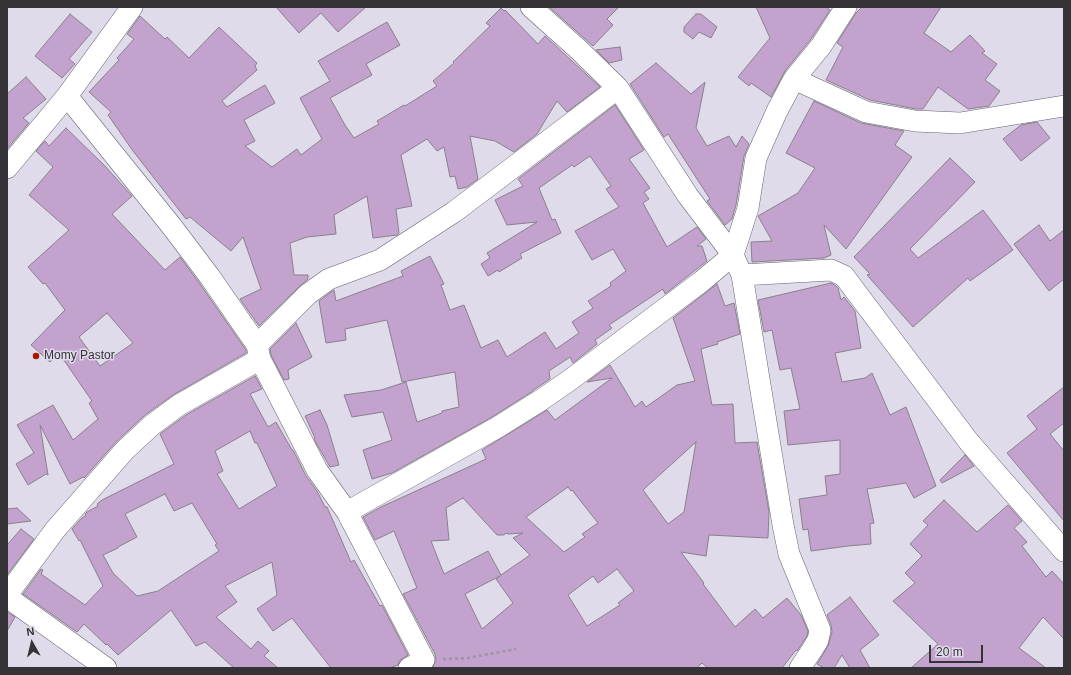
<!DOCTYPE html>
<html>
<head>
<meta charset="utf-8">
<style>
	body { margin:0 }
	#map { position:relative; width:1071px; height:675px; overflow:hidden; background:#e0dbea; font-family:Arial,sans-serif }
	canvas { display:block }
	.frame { position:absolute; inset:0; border:8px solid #353338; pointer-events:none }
	.north { position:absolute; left:12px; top:623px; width:40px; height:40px; -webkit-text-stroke:3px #e0dbea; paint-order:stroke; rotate:352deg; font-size:11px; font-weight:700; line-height:16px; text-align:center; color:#353338 }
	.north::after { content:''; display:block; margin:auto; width:14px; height:18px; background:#353338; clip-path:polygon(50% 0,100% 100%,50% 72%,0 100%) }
	.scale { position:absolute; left:929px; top:645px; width:54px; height:18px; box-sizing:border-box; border:2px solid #353338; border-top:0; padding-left:5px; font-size:12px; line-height:14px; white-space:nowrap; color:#353338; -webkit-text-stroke:3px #e0dbea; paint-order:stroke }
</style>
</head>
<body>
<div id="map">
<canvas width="1071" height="675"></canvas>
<div class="frame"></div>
<div class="north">N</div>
<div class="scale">20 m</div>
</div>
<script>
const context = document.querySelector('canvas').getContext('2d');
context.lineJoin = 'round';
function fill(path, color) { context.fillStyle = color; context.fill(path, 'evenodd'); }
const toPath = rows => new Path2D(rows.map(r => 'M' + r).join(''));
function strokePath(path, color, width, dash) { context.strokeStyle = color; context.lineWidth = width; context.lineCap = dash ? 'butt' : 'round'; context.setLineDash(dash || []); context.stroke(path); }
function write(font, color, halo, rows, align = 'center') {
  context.font = font + ' Arial,sans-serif'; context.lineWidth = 3; context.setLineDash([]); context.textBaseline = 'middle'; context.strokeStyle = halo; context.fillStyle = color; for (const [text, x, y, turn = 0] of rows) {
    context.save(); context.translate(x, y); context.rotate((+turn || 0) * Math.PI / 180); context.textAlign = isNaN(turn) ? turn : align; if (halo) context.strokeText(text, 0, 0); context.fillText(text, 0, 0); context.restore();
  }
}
const building = toPath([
	[276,7,366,7,338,32,321,13,299,33,276,7],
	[549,7,619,7,607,19,613,25,593,46,549,7],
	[756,7,826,7,830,10,811,39,785,71,771,97,751,83,749,86,738,77,770,38,756,7],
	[862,7,941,7,924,33,951,52,970,35,985,51,982,53,997,64,985,80,1000,91,989,106,968,109,938,87,923,109,916,109,870,100,826,80,843,47,837,43,856,13,862,7],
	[501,8,504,11,505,10,538,44,545,36,600,87,567,112,557,101,537,134,514,152,495,141,470,136,478,179,467,187,458,189,455,176,450,177,444,147,437,151,427,139,401,155,412,206,396,209,399,233,397,235,373,238,367,196,334,215,336,234,307,237,290,243,294,275,308,275,308,279,300,286,259,326,240,299,261,289,243,237,231,251,190,217,186,219,133,151,108,115,111,112,89,92,119,60,117,58,134,39,127,34,140,16,165,39,167,37,189,58,219,27,257,63,255,66,257,70,222,101,227,107,265,85,275,103,244,120,255,141,245,146,272,167,297,149,301,155,322,139,300,98,330,81,318,61,387,22,400,45,366,64,372,75,330,98,345,125,354,138,379,124,377,121,404,105,405,106,437,86,433,81,454,63,453,62,490,26,486,23,501,8],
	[70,14,92,32,69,59,75,64,62,78,35,56,70,14],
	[696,14,701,14,717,27,711,38,699,32,693,39,684,32,684,27,696,14],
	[620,47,622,60,609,63,596,50,620,47],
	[656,63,691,94,705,82,696,128,707,146,729,136,736,147,742,136,749,144,744,156,736,205,732,219,725,225,707,201,710,199,668,134,664,137,630,84,656,63],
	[26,77,46,99,23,118,29,123,7,149,7,94,26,77],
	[814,101,861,123,904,131,895,145,912,157,846,249,824,225,831,255,824,258,752,262,751,242,772,241,758,216,798,193,815,168,786,153,814,101],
	[615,105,644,150,629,159,650,188,644,192,649,199,643,203,667,247,697,227,706,239,697,246,702,246,707,261,665,294,663,289,609,325,612,328,595,340,597,344,573,363,570,357,549,371,550,379,535,389,533,390,533,391,492,417,392,473,372,479,363,450,392,440,383,412,352,417,344,395,381,390,406,382,417,422,442,413,442,411,459,407,455,372,402,382,387,320,345,329,346,340,326,343,319,301,334,290,336,301,403,276,401,271,430,256,444,284,441,285,450,310,464,305,481,348,498,340,507,357,545,332,556,349,579,333,572,322,593,308,588,301,611,286,610,283,626,271,613,249,592,260,575,231,619,207,606,189,611,186,590,156,574,167,572,165,539,188,552,220,555,219,561,233,520,254,522,258,499,272,498,270,488,276,481,264,490,258,487,253,537,222,507,225,495,200,523,186,518,179,615,105],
	[1037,122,1050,138,1021,161,1003,139,1021,125,1037,122],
	[66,128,104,165,132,196,112,214,165,270,180,257,200,284,246,350,246,353,173,395,145,415,116,442,84,478,83,477,70,484,40,425,48,475,46,474,28,485,16,464,34,453,17,425,53,405,73,440,98,419,89,403,92,401,59,353,50,362,31,345,65,310,45,283,43,284,28,267,69,230,29,195,53,167,36,151,45,141,49,146,66,128],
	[107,313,133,343,100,366,79,337,107,313],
	[950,158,975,182,910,249,918,258,983,210,1013,250,970,281,968,278,913,327,867,275,870,274,854,257,950,158],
	[1039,225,1050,241,1064,230,1064,279,1049,291,1014,244,1039,225],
	[831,283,836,286,838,288,841,300,844,297,855,311,861,348,835,353,842,382,865,378,872,373,890,415,906,407,936,486,914,498,906,483,867,489,874,523,870,524,871,544,848,546,811,551,808,529,803,530,799,499,827,495,825,476,840,474,840,440,788,445,784,411,800,409,791,368,780,370,772,330,764,332,758,300,831,283],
	[717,284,725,306,734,303,740,334,717,342,718,344,701,349,712,405,733,404,735,443,757,442,769,512,768,538,709,535,706,556,681,552,704,583,703,584,735,627,755,609,763,618,787,598,801,615,808,631,807,636,797,651,796,650,782,668,708,668,702,663,697,668,432,668,436,661,435,654,403,594,417,588,394,531,375,540,363,517,381,507,486,459,482,450,547,410,555,420,612,378,587,382,610,365,635,407,642,401,646,407,677,385,695,381,673,318,717,284],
	[696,442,684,512,668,524,643,490,696,442],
	[568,487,571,491,572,490,598,523,582,534,585,537,564,552,526,517,568,487],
	[463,498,497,535,504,535,506,533,508,534,523,533,513,538,530,555,501,575,488,551,444,574,431,541,449,540,446,508,463,498],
	[617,569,634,591,618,603,620,605,587,626,568,595,593,576,598,583,617,569],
	[500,576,496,579,513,603,482,629,465,594,500,576],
	[296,323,312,357,288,370,289,379,284,380,271,355,270,349,296,323],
	[255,376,262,389,250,394,268,427,276,422,292,450,293,450,306,476,317,491,325,507,327,507,351,562,354,560,380,606,382,605,408,655,399,661,398,665,389,668,331,668,292,618,273,631,257,609,277,595,272,562,225,586,237,602,216,617,251,649,258,641,269,651,264,656,278,668,234,668,205,642,196,646,171,610,118,655,107,644,106,645,84,624,77,632,23,594,41,569,43,570,41,574,85,605,103,586,80,540,79,541,72,529,82,518,86,515,85,514,87,512,98,506,97,504,102,500,174,464,160,434,186,415,255,376],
	[250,431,255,443,257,443,277,486,239,509,217,474,223,471,215,451,250,431],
	[165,494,174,511,192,503,217,544,215,545,219,551,158,591,137,596,113,573,103,555,118,548,118,547,137,537,125,514,165,494],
	[1064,387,1064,423,1050,434,1064,451,1064,521,1007,453,1037,429,1027,416,1064,387],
	[320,410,327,425,339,465,330,467,314,439,315,438,305,416,320,410],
	[965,455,974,466,942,483,940,480,965,455],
	[944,500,977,532,1008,505,1022,521,1014,528,1027,542,1022,546,1046,577,1052,571,1064,584,1064,639,1043,617,1019,648,1046,668,911,668,938,644,893,601,915,583,905,573,922,556,910,544,928,525,923,521,944,500],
	[17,508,31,521,7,524,7,509,17,508],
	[21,529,34,539,7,575,7,545,21,529],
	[850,597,879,635,860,650,870,668,850,668,842,655,834,668,824,668,817,664,828,646,832,632,831,625,827,615,850,597],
	[7,612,15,617,7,631,7,612]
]);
fill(building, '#c3a2cd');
strokePath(building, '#89808c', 1);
const street = toPath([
	[531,7,578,49,618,88,688,196,733,255,742,275,783,525,789,554,820,630,818,640,812,650,800,668],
	[794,79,821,46,846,7],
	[67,96,173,228,210,277,257,345,260,359,317,470,347,512],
	[7,168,67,96,132,7],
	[742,275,831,270,844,276,969,442,1064,551],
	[257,345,308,294,329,279,380,260,454,212,618,88],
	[7,595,55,530,125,450,152,425,179,405,260,359],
	[7,597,106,668],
	[409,668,424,660,347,512,498,427,541,400,570,380,702,281,733,255,748,208,756,158,777,111,794,79,866,112,915,121,960,123,1064,106]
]);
strokePath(street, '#66626f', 22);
strokePath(toPath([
	[443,659,468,658,516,649]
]), '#9996a0', 2.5, [3, 3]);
strokePath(street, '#fff', 21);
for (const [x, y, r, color] of [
	[36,356,4,"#a71501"]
]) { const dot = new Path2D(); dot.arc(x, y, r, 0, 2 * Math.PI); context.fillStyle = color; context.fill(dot); strokePath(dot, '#e0dbea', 1.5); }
write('12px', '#353338', '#e0dbea', [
	["Momy Pastor",44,356]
], 'left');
</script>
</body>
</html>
